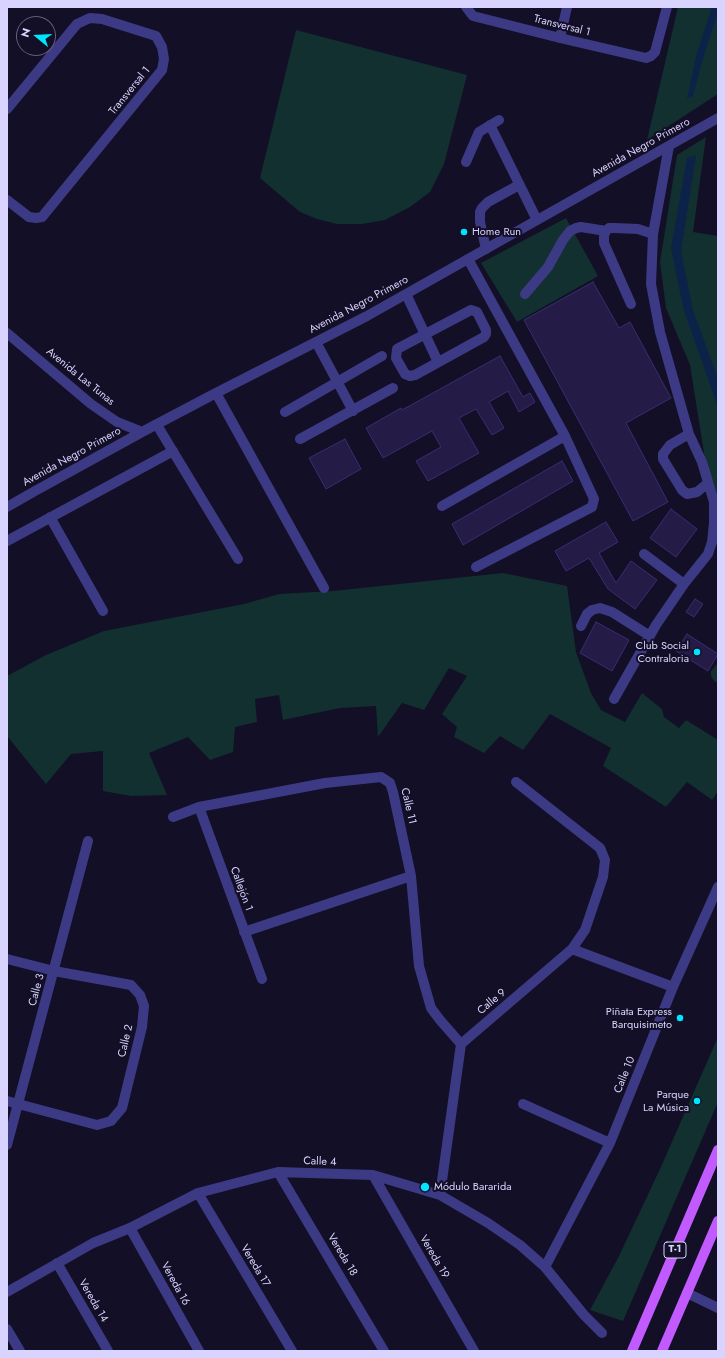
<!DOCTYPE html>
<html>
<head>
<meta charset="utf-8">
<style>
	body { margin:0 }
	#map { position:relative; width:725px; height:1358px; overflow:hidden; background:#130f26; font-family:Jost,sans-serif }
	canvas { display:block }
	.frame { position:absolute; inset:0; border:8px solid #d9d4ff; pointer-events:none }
	.north { position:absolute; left:16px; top:16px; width:40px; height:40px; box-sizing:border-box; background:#130f26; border:1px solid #625e7d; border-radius:50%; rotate:288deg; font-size:11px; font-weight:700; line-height:16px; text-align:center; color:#d9d4ff }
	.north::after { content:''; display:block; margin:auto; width:14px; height:18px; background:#00e5ff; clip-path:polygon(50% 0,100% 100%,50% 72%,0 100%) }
</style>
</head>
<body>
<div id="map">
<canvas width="725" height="1358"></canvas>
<div class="frame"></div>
<div class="north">N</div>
</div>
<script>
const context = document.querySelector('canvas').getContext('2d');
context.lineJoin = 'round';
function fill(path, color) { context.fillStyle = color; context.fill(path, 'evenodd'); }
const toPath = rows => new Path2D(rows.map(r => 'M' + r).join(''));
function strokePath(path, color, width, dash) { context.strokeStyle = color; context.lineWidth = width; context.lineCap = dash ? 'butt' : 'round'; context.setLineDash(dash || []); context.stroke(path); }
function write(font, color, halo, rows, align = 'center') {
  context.font = font + ' Jost,sans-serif'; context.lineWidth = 4; context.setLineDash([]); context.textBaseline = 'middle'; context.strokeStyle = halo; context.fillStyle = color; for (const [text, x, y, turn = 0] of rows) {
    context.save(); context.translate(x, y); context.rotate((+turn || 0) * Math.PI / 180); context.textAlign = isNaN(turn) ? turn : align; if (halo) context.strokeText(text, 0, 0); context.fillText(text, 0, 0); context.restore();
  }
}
fill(toPath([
	[678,7,718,7,718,94,647,140],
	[296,30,467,75,444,164,430,192,410,207,385,220,362,224,337,224,317,219,300,212,260,178],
	[706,137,693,232,718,236,718,549,712,533,705,459,690,365,666,308,660,262,677,155],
	[566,218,598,276,517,322,481,263],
	[503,573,567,586,576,652,591,693,601,710,625,722,642,693,662,709,664,717,679,728,686,720,718,740,718,791,712,800,687,782,666,807,603,766,611,748,550,714,523,750,500,736,484,753,454,737,457,727,442,714,467,676,449,668,424,710,402,703,378,737,376,706,340,708,283,720,279,695,255,699,257,722,235,727,233,752,210,760,188,737,149,753,167,795,131,796,103,791,103,751,71,754,46,784,7,736,7,676,46,655,104,631,244,604,279,594,333,591],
	[718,663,718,683,714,681,711,676,711,671],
	[718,1037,718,1102,623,1321,590,1310,619,1256,660,1169]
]), '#12302f');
fill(toPath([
	[712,7,718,7,718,12,704,55,693,96,687,99,697,53],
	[696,155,681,251,693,310,718,379,718,407,684,311,671,248,687,158]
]), '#0c2248');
const building = toPath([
	[593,282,619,328,630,322,671,398,626,423,668,502,633,521,524,320,593,282],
	[500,356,523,397,530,393,535,402,519,412,508,391,489,402,504,428,492,435,476,409,459,418,479,453,428,481,416,461,441,447,432,431,383,458,366,428,401,408,402,410,500,356],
	[345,439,361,469,326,489,309,458,345,439],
	[562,461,573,481,463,545,452,524,562,461],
	[671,509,697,529,676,557,650,538,671,509],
	[606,522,618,542,599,553,616,583,631,561,657,580,635,609,608,589,589,558,566,571,555,551,606,522],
	[695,599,703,604,694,617,686,612,695,599],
	[596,622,629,640,612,671,580,653,596,622],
	[687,634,718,654,708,671,676,651,687,634]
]);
fill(building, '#241b47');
strokePath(building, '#3b2d73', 1);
strokePath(toPath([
	[466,7,473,16,560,38,646,58,651,56,655,52,667,7],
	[560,38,567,7],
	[7,109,77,24,90,18,102,19,156,36,162,47,164,59,162,70,42,217,36,218,29,217,7,200],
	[490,125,537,220],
	[466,162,479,132,499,120],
	[486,249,480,222,480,212,482,208,488,202,519,185],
	[468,259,565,436,594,499,592,507,476,567],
	[406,294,438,362],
	[525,294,548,267,563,240,570,231,576,228,581,227,606,231],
	[631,304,604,243,604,235,606,231,609,228,615,228,638,229,653,234],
	[471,310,477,312,486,330,486,334,484,337,415,375,410,376,405,374,396,358,397,349,471,310],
	[7,333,91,404,117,422,142,432],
	[316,342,353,411],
	[216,393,324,588],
	[285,412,382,356],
	[157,425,238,559],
	[689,434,670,445,663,454,663,459,682,490,687,494,697,492,708,483],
	[300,439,393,388],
	[442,506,565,436],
	[7,507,35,491,142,432,216,393,367,316,718,118],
	[50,517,103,611],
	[7,541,173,451],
	[644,554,684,584],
	[581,626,587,614,592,610,600,608,612,612,650,636],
	[614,699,656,625,684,584,708,554,712,542,714,523,714,502,702,462,689,434,660,332,651,284,653,234,669,146],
	[516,782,600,848,605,860,603,877,585,930,572,949],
	[199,807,262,979],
	[173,817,199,807,325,783,381,777,390,783,393,792,411,876,419,966,431,1008,440,1020,461,1044],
	[244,932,411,876],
	[7,959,54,971,131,985,140,995,144,1006,142,1027,122,1108,111,1121,97,1125,7,1101],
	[523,1104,610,1143],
	[7,1145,88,841],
	[278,1172,384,1351],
	[373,1175,474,1351],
	[198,1193,292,1351],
	[440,1195,461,1044,572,949,673,987],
	[130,1228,199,1351],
	[57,1263,108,1351],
	[545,1267,610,1143,673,987,718,887],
	[7,1292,93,1243,130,1228,198,1193,278,1172,373,1175,440,1195,488,1223,520,1245,545,1267,584,1315,602,1333],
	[687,1293,718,1308],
	[7,1329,20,1351]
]), '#3d3a85', 10);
strokePath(toPath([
	[632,1351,718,1150],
	[662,1351,718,1221]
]), '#c25bff', 10);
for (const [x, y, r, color] of [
	[464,232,4,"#00e5ff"],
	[697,652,4,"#00e5ff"],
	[680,1018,4,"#00e5ff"],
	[697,1101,4,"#00e5ff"],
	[425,1187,5,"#00e5ff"]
]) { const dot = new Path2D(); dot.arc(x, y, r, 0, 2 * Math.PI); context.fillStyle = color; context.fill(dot); strokePath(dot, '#130f26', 1.5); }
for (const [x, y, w] of [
	[675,1250,22]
]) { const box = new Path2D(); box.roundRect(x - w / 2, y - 8, w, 16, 3); context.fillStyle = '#130f26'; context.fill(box); strokePath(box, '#d9d4ff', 1); }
write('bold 10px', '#d9d4ff', null, [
	["T-1",675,1250]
]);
write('11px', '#d9d4ff', '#130f26', [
	["Transversal 1",562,26,14],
	["Transversal 1",130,91,-51],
	["Avenida Negro Primero",641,148,-29],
	["Avenida Negro Primero",359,305,-28],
	["Avenida Las Tunas",80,377,39],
	["Avenida Negro Primero",72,457,-29],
	["Calle 11",408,806,77],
	["Callejón 1",241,889,70],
	["Calle 3",37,990,-75],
	["Calle 9",492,1002,-40],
	["Calle 2",126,1041,-77],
	["Calle 10",625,1075,-68],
	["Calle 4",320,1162,2],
	["Vereda 18",342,1255,59],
	["Vereda 19",434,1257,60],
	["Vereda 17",255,1266,59],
	["Vereda 16",175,1284,61],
	["Vereda 14",93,1301,60]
]);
write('11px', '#d9d4ff', '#130f26', [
	["Home Run",472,232,"left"],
	["Club Social",689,646],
	["Contraloria",689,659],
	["Piñata Express",672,1012],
	["Barquisimeto",672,1025],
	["Parque",689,1095],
	["La Música",689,1108],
	["Módulo Bararida",434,1187,"left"]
], 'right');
</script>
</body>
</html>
